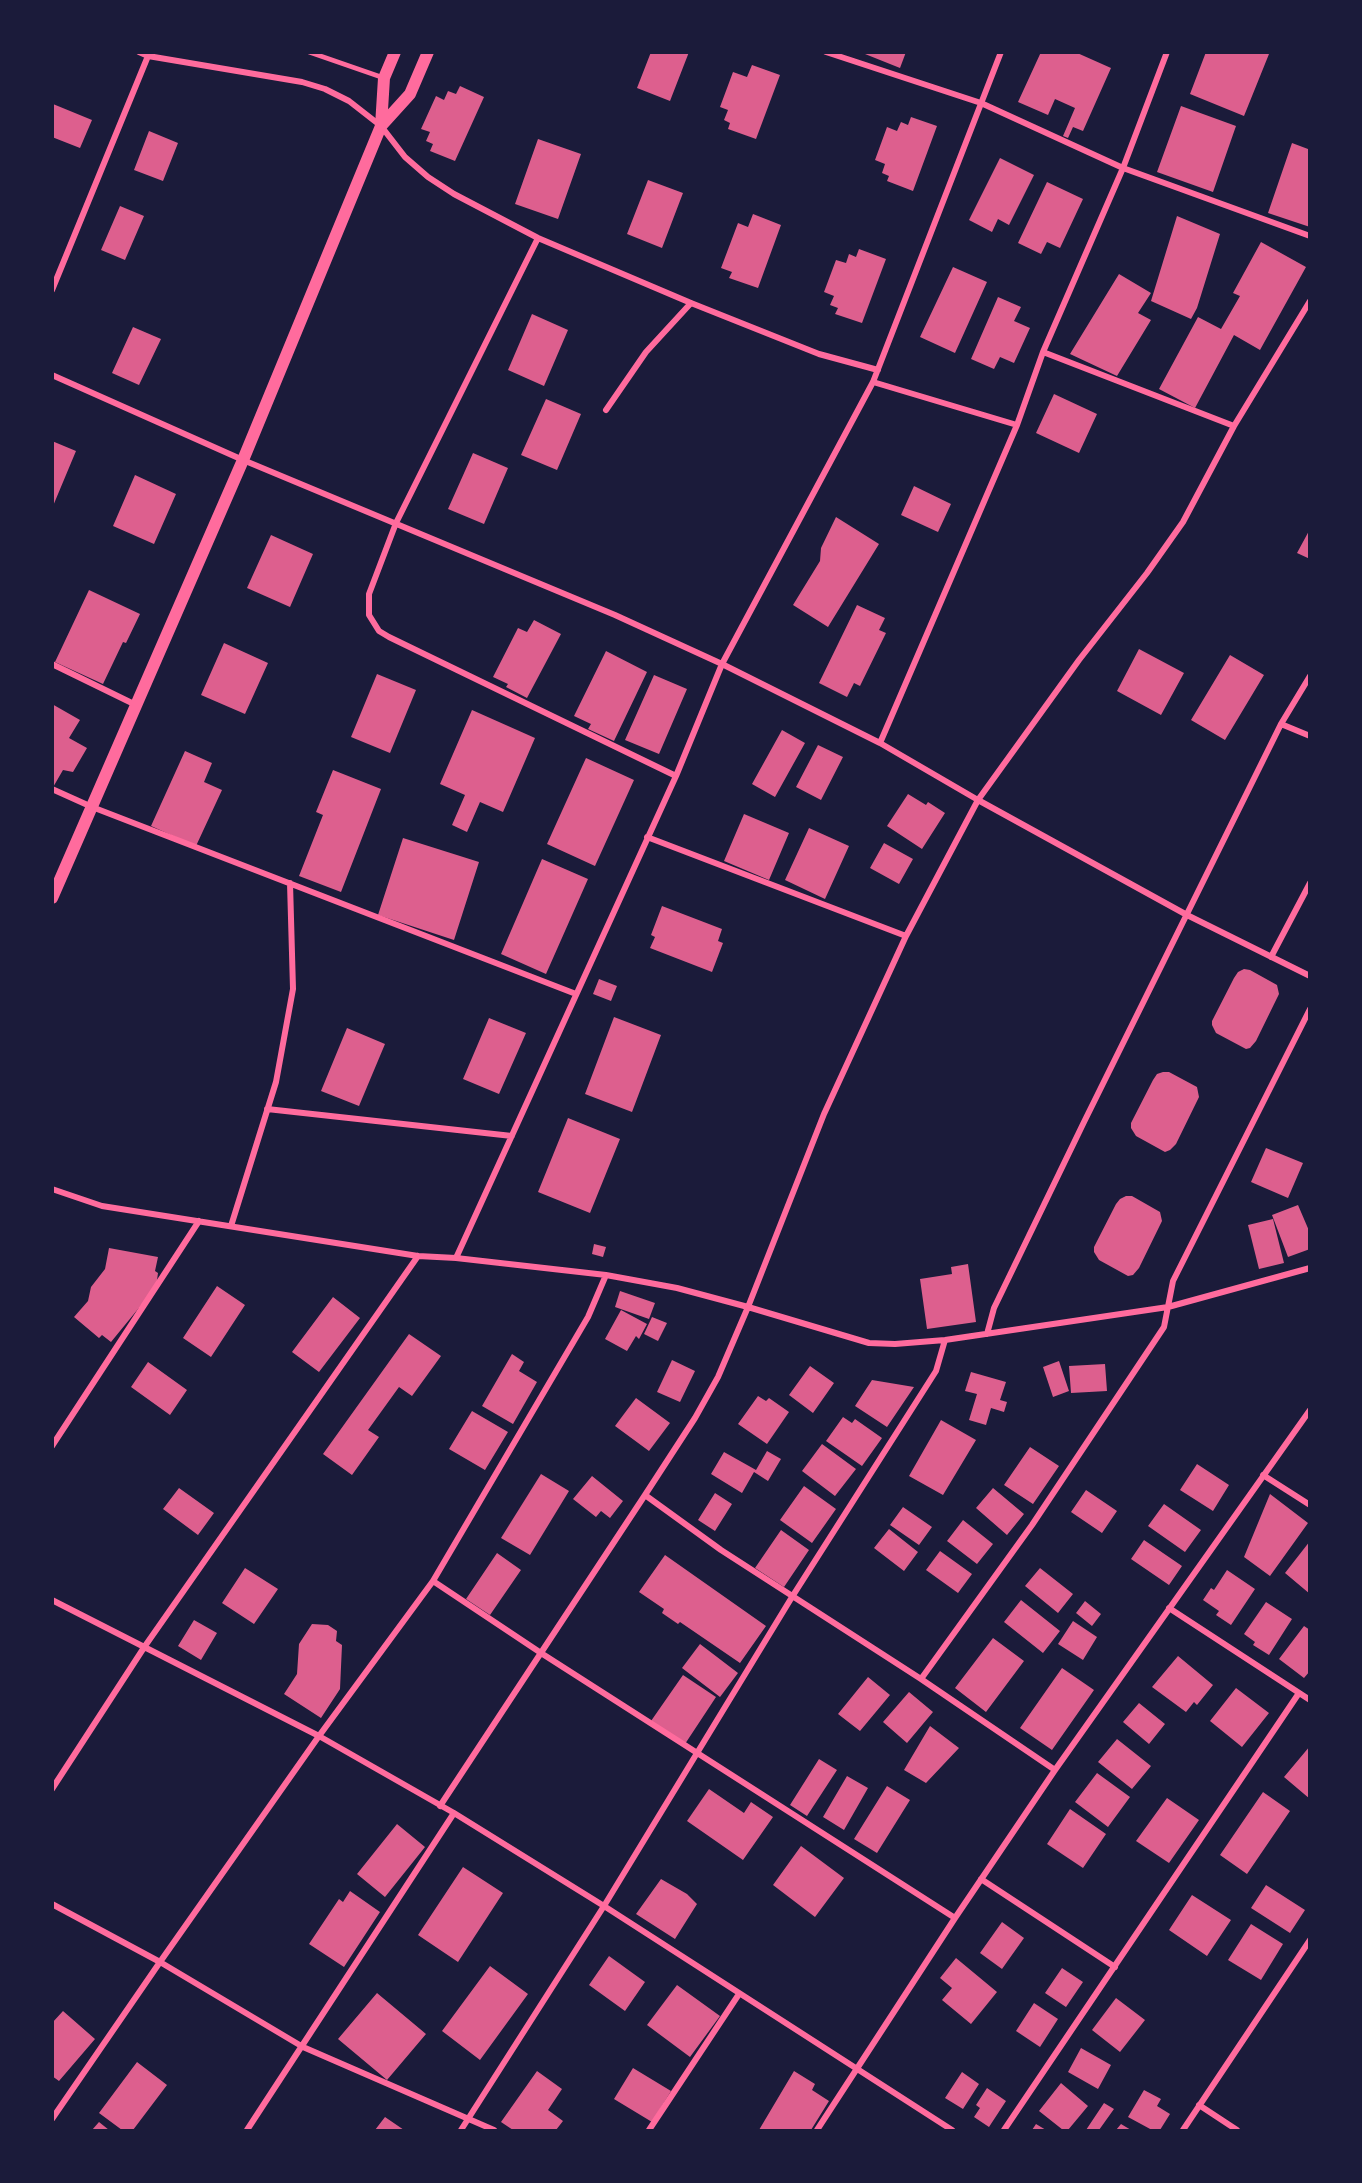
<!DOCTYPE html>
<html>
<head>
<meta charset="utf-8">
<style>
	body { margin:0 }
	#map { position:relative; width:1362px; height:2183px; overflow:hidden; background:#1b1b3a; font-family:"Asap Condensed",sans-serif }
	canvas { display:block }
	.frame { position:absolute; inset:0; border:54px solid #1b1b3a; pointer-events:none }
</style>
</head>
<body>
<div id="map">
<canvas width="1362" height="2183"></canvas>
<div class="frame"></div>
</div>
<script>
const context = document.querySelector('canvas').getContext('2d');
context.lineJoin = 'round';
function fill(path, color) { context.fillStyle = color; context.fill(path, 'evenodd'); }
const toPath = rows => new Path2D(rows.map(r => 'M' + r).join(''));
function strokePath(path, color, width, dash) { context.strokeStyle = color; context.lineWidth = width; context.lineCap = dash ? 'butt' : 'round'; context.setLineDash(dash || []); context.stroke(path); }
fill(toPath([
	[651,52,689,52,670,101,637,88],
	[860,52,906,52,900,68],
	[1041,52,1075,52,1111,68,1083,131,1073,127,1068,138,1063,136,1075,108,1055,99,1048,115,1018,102],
	[1206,52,1269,54,1244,116,1190,94],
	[752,65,780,75,756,139,728,129,730,123,724,120,728,110,720,107,733,72,747,77],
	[460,86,484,97,455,161,430,151,433,144,426,141,430,132,421,129,436,96,444,100,448,91,456,94],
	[53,104,92,120,80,148,52,137],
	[1181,106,1236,126,1213,192,1157,172],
	[911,117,937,126,913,191,887,181,889,176,882,173,885,164,875,160,887,127,897,131,901,122,908,125],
	[149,131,178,143,163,181,134,170],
	[538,139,581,154,558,219,515,204],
	[1292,143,1308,149,1308,152,1310,152,1310,227,1268,213],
	[1000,158,1034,175,1009,225,998,219,992,232,969,220],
	[648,180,683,193,662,248,627,234],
	[1047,182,1083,199,1060,248,1047,242,1041,254,1018,243],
	[120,206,144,216,125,260,101,250],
	[753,214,781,225,758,288,729,278,732,272,721,268,738,223,748,227],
	[1177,216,1220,234,1197,308,1191,319,1151,301],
	[1261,242,1306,267,1260,350,1234,335,1195,408,1159,389,1198,317,1221,329,1240,296,1233,293],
	[859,249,886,259,862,323,835,314,838,308,830,305,834,296,824,292,836,260,846,263,849,254,856,257],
	[953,267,987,282,955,353,920,337],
	[1119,274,1151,293,1138,313,1151,320,1117,376,1070,354],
	[998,297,1021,307,1014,321,1030,328,1014,363,1000,357,994,369,971,359],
	[532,314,568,330,544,386,508,370],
	[133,327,161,339,139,385,112,373],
	[1054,394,1097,414,1079,453,1036,433],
	[546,399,581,414,557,470,521,455],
	[52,441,76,451,53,506,52,506],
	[473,453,508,468,484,524,448,509],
	[135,475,176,494,154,544,113,526],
	[914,486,951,504,938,532,901,515],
	[836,517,879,544,828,627,793,605,820,561,821,548],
	[1310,529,1310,559,1297,553],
	[271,535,313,554,290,607,247,588],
	[89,590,140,614,126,643,123,642,103,684,55,662],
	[857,605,885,618,879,630,886,633,860,686,854,683,847,697,819,683],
	[534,620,561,634,527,698,506,687,508,684,493,677,518,628,527,632],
	[224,643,268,663,245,714,201,695],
	[1139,649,1184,673,1161,715,1117,691],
	[606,651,647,672,614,741,588,729,591,724,574,716],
	[1230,655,1264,675,1225,740,1191,720],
	[377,674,416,690,390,753,351,737],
	[654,675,687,689,659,754,625,740],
	[52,704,80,720,69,738,87,748,73,772,63,770,52,789],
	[472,710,535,738,503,812,480,802,467,832,452,825,465,795,440,784],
	[782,730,805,743,775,797,752,784],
	[818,745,843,757,821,800,796,787],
	[185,751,212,763,204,782,222,790,196,846,151,826],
	[586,758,634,780,595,866,547,844],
	[333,770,381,789,341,892,299,876,323,815,316,812],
	[908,794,926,805,928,802,945,813,922,849,887,826],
	[744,814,789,833,769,880,724,861],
	[809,828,849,846,825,899,785,880],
	[403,838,479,862,454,940,378,915],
	[884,843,913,859,899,884,870,868],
	[542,859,588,879,546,974,501,954],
	[662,906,722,929,718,941,723,943,712,972,650,948,655,937,651,935],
	[1244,969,1250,970,1277,985,1279,994,1256,1041,1250,1048,1246,1049,1216,1033,1212,1025,1212,1021,1234,978,1238,972],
	[599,979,617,986,611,1001,593,994],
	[614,1017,661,1035,632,1112,585,1094],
	[489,1018,526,1033,499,1094,463,1079],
	[347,1028,385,1044,359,1106,321,1091],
	[1163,1072,1169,1072,1197,1087,1199,1097,1176,1144,1170,1150,1165,1152,1136,1136,1131,1128,1131,1123,1153,1080,1157,1074],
	[568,1118,620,1139,590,1213,538,1192],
	[1266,1148,1303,1163,1288,1198,1251,1182],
	[1126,1196,1132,1196,1160,1212,1162,1221,1139,1268,1133,1275,1128,1276,1099,1260,1094,1252,1094,1247,1116,1204,1120,1199],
	[1298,1205,1310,1233,1310,1249,1288,1257,1272,1215],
	[1273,1219,1284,1263,1259,1269,1248,1225],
	[594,1244,606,1247,603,1257,592,1254],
	[109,1248,158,1257,155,1271,158,1273,156,1287,111,1342,102,1335,99,1338,74,1317,88,1301,91,1287,105,1269],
	[968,1264,976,1322,927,1329,920,1279,952,1274,951,1267],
	[217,1286,245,1305,211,1357,183,1338],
	[620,1291,655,1303,649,1319,615,1307],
	[333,1297,360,1318,319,1372,292,1352],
	[621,1310,647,1324,639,1339,636,1336,627,1351,605,1339],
	[652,1317,667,1323,658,1341,644,1334],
	[409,1334,441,1356,412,1396,399,1387,368,1430,379,1437,352,1475,323,1454],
	[512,1354,524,1362,519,1371,537,1382,513,1424,482,1406],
	[672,1360,695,1371,680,1402,657,1392],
	[1059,1361,1069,1391,1053,1397,1043,1367],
	[148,1362,187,1390,170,1415,131,1387],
	[1105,1364,1107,1391,1071,1393,1069,1366],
	[810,1366,834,1383,813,1413,789,1395],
	[971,1372,1006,1382,1000,1400,1007,1402,1004,1412,991,1408,986,1425,969,1420,977,1394,965,1391],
	[872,1380,914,1387,887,1427,855,1406],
	[758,1396,766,1401,769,1398,789,1412,767,1444,738,1424],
	[636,1398,670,1423,649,1451,615,1426],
	[472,1411,508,1432,485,1470,449,1449],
	[843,1417,852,1423,855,1419,882,1438,862,1466,826,1441],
	[941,1420,976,1440,943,1495,909,1476],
	[822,1444,856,1469,835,1496,802,1471],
	[1030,1447,1059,1466,1033,1504,1004,1485],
	[767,1451,781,1459,768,1481,754,1472,742,1493,711,1474,724,1452,756,1470],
	[1197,1464,1229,1485,1213,1511,1180,1490],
	[541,1474,569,1491,530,1555,501,1538],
	[592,1476,623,1501,610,1518,601,1511,596,1517,573,1499],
	[804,1486,836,1509,812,1543,780,1520],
	[179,1488,214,1513,198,1535,163,1509],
	[993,1488,1024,1514,1007,1535,976,1508],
	[1086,1490,1117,1511,1102,1533,1071,1512],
	[715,1493,732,1504,715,1531,698,1520],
	[1270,1494,1308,1523,1270,1576,1244,1557],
	[1164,1504,1201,1530,1185,1552,1148,1526],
	[903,1507,932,1527,919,1545,890,1525],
	[963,1520,993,1544,977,1564,947,1541],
	[889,1529,918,1552,904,1571,874,1548],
	[781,1530,809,1550,784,1587,755,1568],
	[1144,1540,1182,1566,1169,1585,1131,1559],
	[1310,1541,1310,1594,1285,1573],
	[940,1551,972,1574,958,1593,926,1570],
	[497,1553,521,1570,490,1615,466,1599],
	[665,1555,766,1626,740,1663,680,1622,678,1624,662,1613,664,1609,639,1592],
	[245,1568,278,1589,254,1624,222,1603],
	[1040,1568,1073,1594,1058,1613,1025,1586],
	[1227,1570,1255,1589,1231,1625,1216,1615,1219,1611,1203,1600,1211,1588,1214,1590],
	[1021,1600,1060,1631,1043,1653,1004,1622],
	[1085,1601,1101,1614,1092,1626,1076,1613],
	[1266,1602,1292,1619,1269,1655,1253,1645,1255,1642,1244,1634],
	[194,1620,217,1633,201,1660,178,1646],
	[1073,1621,1097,1637,1083,1660,1058,1644],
	[312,1624,328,1625,337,1631,336,1641,342,1645,340,1689,321,1718,284,1694,297,1674,299,1644],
	[1304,1626,1310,1630,1310,1671,1304,1678,1279,1659],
	[993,1638,1024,1661,986,1712,955,1688],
	[700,1644,738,1673,720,1697,682,1668],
	[1178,1656,1213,1685,1197,1705,1194,1702,1186,1712,1152,1687],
	[1062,1668,1094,1690,1052,1750,1020,1728],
	[683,1675,716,1697,685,1744,651,1721],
	[868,1677,890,1695,860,1731,838,1714],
	[1236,1688,1269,1713,1242,1747,1210,1721],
	[909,1692,933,1712,907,1743,883,1722],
	[1139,1703,1165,1724,1149,1744,1123,1722],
	[930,1726,959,1748,926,1783,904,1770],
	[1117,1739,1151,1766,1132,1789,1098,1762],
	[1310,1746,1310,1799,1284,1777],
	[819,1759,837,1770,807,1816,790,1805],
	[1097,1773,1130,1797,1108,1827,1075,1802],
	[847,1776,868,1788,844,1830,823,1817],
	[887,1786,910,1800,877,1853,854,1839],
	[709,1789,744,1813,751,1802,773,1817,743,1860,687,1821],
	[1263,1792,1290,1811,1247,1874,1220,1855],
	[1167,1798,1199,1820,1169,1863,1136,1841],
	[1070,1809,1106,1834,1083,1868,1047,1844],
	[397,1824,425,1847,385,1897,357,1874],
	[801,1846,844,1878,815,1917,773,1885],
	[463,1867,503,1893,458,1962,418,1935],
	[661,1879,687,1894,697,1904,675,1939,636,1914],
	[1266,1885,1305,1910,1290,1933,1251,1908],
	[350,1891,380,1912,344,1967,309,1944,339,1899,343,1902],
	[1192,1895,1231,1920,1207,1956,1169,1930],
	[1002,1922,1024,1938,1002,1969,980,1953],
	[1251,1924,1283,1944,1261,1980,1228,1960],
	[609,1956,645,1982,625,2011,589,1985],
	[956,1958,997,1992,971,2024,942,2000,952,1988,940,1978],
	[490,1966,528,1994,480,2060,442,2031],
	[1062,1968,1083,1982,1066,2007,1045,1993],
	[677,1985,720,2016,690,2057,647,2025],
	[377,1993,426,2034,387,2080,338,2039],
	[1116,1998,1145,2020,1120,2052,1092,2030],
	[1034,2003,1058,2019,1040,2047,1016,2031],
	[63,2011,95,2039,59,2081,52,2076,52,2023],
	[1081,2048,1111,2065,1098,2089,1068,2072],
	[137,2062,167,2085,133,2130,122,2130,99,2113],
	[633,2068,671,2091,652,2122,614,2099],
	[537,2071,562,2089,548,2110,563,2121,556,2130,513,2130,501,2122],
	[794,2071,815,2084,812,2090,829,2101,811,2130,759,2130],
	[962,2072,979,2084,963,2109,945,2098],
	[1061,2083,1088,2106,1068,2130,1063,2130,1039,2111],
	[987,2088,1006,2101,989,2127,974,2117,980,2108,976,2105],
	[1144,2090,1161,2099,1157,2106,1170,2114,1160,2130,1152,2130,1128,2117],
	[1104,2103,1114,2109,1099,2130,1086,2130],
	[385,2117,404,2130,375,2130],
	[99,2122,109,2130,92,2130],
	[1036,2124,1046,2130,1032,2130],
	[1121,2124,1131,2130,1116,2130]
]), '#dd5f8e');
strokePath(toPath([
	[309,52,384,78]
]), '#ff6b9d', 4.5);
strokePath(toPath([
	[139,52,148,56,302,82,325,89,349,101,381,126,405,157,428,177,454,194,538,238,691,303,819,354,878,370],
	[826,52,981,103,1123,168,1310,236],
	[538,238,396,523,369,594,369,615,379,631,389,637,676,776],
	[52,290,148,56],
	[1043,352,1234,426],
	[52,375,243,460,615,615,722,664,880,743,978,800,1187,915,1310,976],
	[873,382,1017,425],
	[606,410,646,352,691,303],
	[52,664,136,705],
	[1281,724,1310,736],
	[880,743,1017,425,1043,352,1123,168,1167,52],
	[52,789,92,807,576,994],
	[647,837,906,936],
	[1271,957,1310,883],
	[267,1109,512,1136],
	[52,1189,102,1206,418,1256,456,1258,606,1275,677,1288,748,1307,869,1343,895,1344,945,1340,1168,1307,1310,1268],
	[231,1226,276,1082,293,989,290,883],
	[456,1258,676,776,722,664,873,382,1001,52],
	[987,1334,994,1308,1084,1122,1281,724,1310,676],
	[52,1446,199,1221],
	[1263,1475,1310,1505],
	[645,1495,721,1550,921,1679,1055,1770],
	[433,1581,541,1653,955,1918],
	[52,1600,319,1736,454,1813,604,1906,952,2130],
	[1169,1608,1310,1700],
	[921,1679,1032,1525,1164,1327,1173,1281,1310,1009],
	[52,1789,145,1646,418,1256],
	[440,1806,645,1495,695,1418,718,1377,748,1307,824,1114,906,936,978,800,1079,660,1147,573,1183,522,1234,426,1310,301],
	[981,1879,1115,1967],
	[52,1904,160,1962,303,2047,494,2130],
	[1199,2105,1237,2130],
	[52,2119,160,1962,319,1736,433,1581,588,1317,606,1275],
	[247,2130,454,1813],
	[461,2130,604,1906,792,1597,936,1371,945,1340],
	[649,2130,739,1994],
	[817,2130,955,1918,1055,1770,1310,1410],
	[1004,2130,1299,1693],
	[1183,2130,1310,1940]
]), '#ff6b9d', 6);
strokePath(toPath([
	[395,52,384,78,381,126,410,94,428,52],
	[52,898,243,460,381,126]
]), '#ff6b9d', 12);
</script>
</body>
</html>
